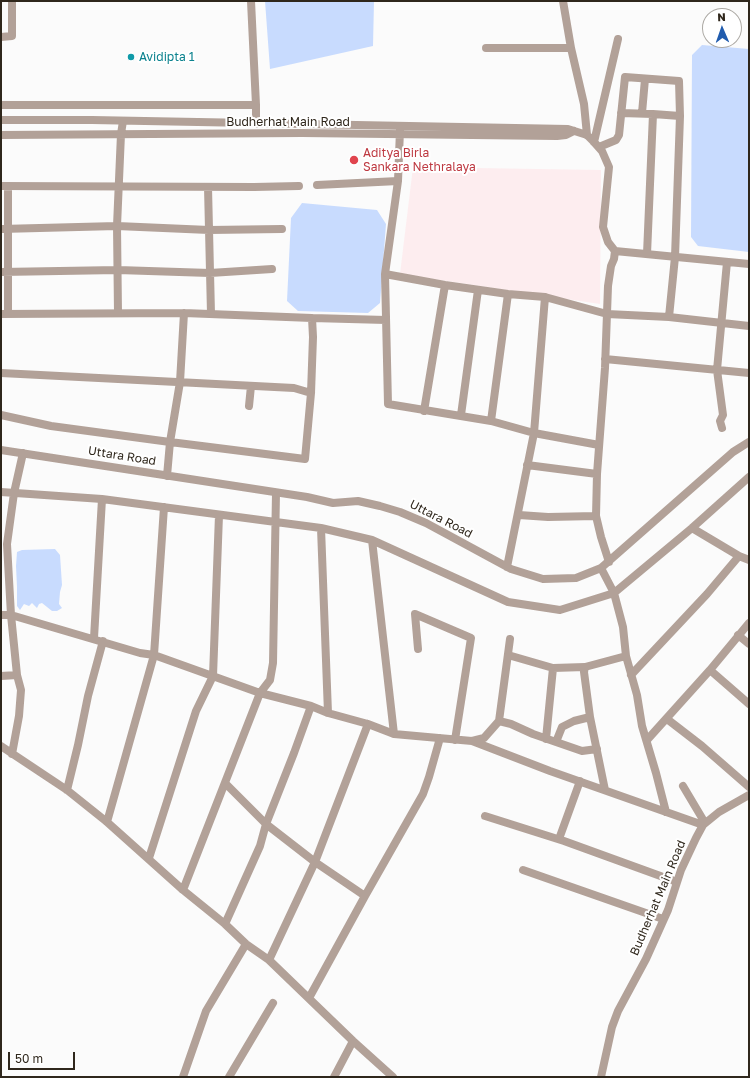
<!DOCTYPE html>
<html>
<head>
<meta charset="utf-8">
<style>
	body { margin:0 }
	#map { position:relative; width:750px; height:1078px; overflow:hidden; background:#fbfbfb; font-family:"Golos Text",sans-serif }
	canvas { display:block }
	.frame { position:absolute; inset:0; border:2px solid #2f271c; pointer-events:none }
	.north { position:absolute; left:702px; top:8px; width:40px; height:40px; box-sizing:border-box; background:#fff; border:1px solid #aca9a4; border-radius:50%; rotate:358deg; font-size:11px; font-weight:700; line-height:16px; text-align:center; color:#2f271c }
	.north::after { content:''; display:block; margin:auto; width:14px; height:18px; background:#215cae; clip-path:polygon(50% 0,100% 100%,50% 72%,0 100%) }
	.scale { position:absolute; left:8px; top:1052px; width:67px; height:18px; box-sizing:border-box; border:2px solid #2f271c; border-top:0; padding-left:5px; font-size:12px; line-height:14px; white-space:nowrap; color:#2f271c; -webkit-text-stroke:3px #fff; paint-order:stroke }
</style>
</head>
<body>
<div id="map">
<canvas width="750" height="1078"></canvas>
<div class="frame"></div>
<div class="north">N</div>
<div class="scale">50 m</div>
</div>
<script>
const context = document.querySelector('canvas').getContext('2d');
context.lineJoin = 'round';
function fill(path, color) { context.fillStyle = color; context.fill(path, 'evenodd'); }
const toPath = rows => new Path2D(rows.map(r => 'M' + r).join(''));
function strokePath(path, color, width, dash) { context.strokeStyle = color; context.lineWidth = width; context.lineCap = dash ? 'butt' : 'round'; context.setLineDash(dash || []); context.stroke(path); }
function write(font, color, halo, rows, align = 'center') {
  context.font = font + ' "Golos Text",sans-serif'; context.lineWidth = 4; context.setLineDash([]); context.textBaseline = 'middle'; context.strokeStyle = halo; context.fillStyle = color; for (const [text, x, y, turn = 0] of rows) {
    context.save(); context.translate(x, y); context.rotate((+turn || 0) * Math.PI / 180); context.textAlign = isNaN(turn) ? turn : align; if (halo) context.strokeText(text, 0, 0); context.fillText(text, 0, 0); context.restore();
  }
}
fill(toPath([
	[413,167,601,170,600,304,400,274]
]), '#fdedef');
fill(toPath([
	[265,1,374,1,373,46,270,69],
	[702,45,749,49,749,252,698,246,691,237,692,55],
	[302,203,377,210,386,224,380,303,368,313,298,311,287,301,291,218],
	[55,549,60,555,62,585,60,592,59,604,62,608,57,611,52,611,42,603,39,604,37,608,32,603,29,606,24,604,20,610,17,606,17,587,16,566,17,552,22,550]
]), '#c8dbfe');
strokePath(toPath([
	[563,1,571,48,584,104,587,135],
	[1,37,12,36,12,1],
	[486,48,571,48],
	[1,105,256,105,251,1],
	[256,105,256,124],
	[621,113,653,114,680,116],
	[642,113,645,79],
	[1,120,92,120,568,129,587,135,594,142,602,151,609,167,603,227,608,242,615,251,749,264],
	[400,130,398,181,385,274,445,285,508,294,545,297,607,314,669,317,749,326],
	[1,135,302,133,557,136,566,135,574,131],
	[594,142,618,39],
	[599,147,616,140,619,135,625,77,679,81,680,116,675,257,669,317],
	[317,185,398,181],
	[1,186,254,187,299,186],
	[8,186,8,314],
	[208,187,211,314],
	[1,229,117,226,209,230,282,229],
	[647,254,653,114],
	[1,272,118,270,210,273,272,269],
	[385,274,388,404,491,421,534,433,599,445],
	[118,313,117,226,121,134,123,121],
	[1,314,184,313,312,318,313,337,311,393,305,459,170,442,180,382,184,313],
	[312,318,386,320],
	[605,359,749,373],
	[1,373,294,388,311,393],
	[249,406,251,386],
	[424,411,445,285],
	[1,415,51,426,170,442,167,476],
	[461,415,478,290],
	[491,421,508,294],
	[722,428,720,421,723,415,717,370,727,262],
	[1,450,307,497,333,503,358,501,380,506,400,512,426,523,511,569,543,579,576,578,601,568,733,452,749,442],
	[527,465,597,474],
	[1,492,102,499,321,528,372,540,508,602,560,610,614,593,692,528,749,477],
	[519,515,548,517,596,516],
	[321,528,328,713],
	[692,528,739,556,749,560],
	[372,540,394,734],
	[609,562,601,537,596,516,597,474,605,368,608,286,611,266,614,259,615,251],
	[507,567,534,433,545,297],
	[601,568,614,593,623,627,626,656,637,695,642,726,656,773,666,812],
	[1,615,11,615,140,653,154,655,260,693,311,706,328,713,368,724,394,734,472,741,550,771,703,825],
	[738,635,749,644],
	[94,638,102,499],
	[418,649,415,614,471,638,455,740],
	[508,655,553,668,585,667],
	[710,670,749,704],
	[631,675,707,594,739,556],
	[1,676,17,675],
	[590,717,574,721,562,727,556,742,582,751,597,749],
	[667,719,702,746,749,787],
	[499,721,510,639],
	[546,739,553,668],
	[647,740,710,670,749,623],
	[472,741,484,738,499,721,511,724,533,734,556,742],
	[1,746,67,790,107,822,183,890,225,924,246,944,269,960,353,1041,393,1077],
	[12,754,19,716,21,690,17,675,11,615,7,544,14,493,23,453],
	[225,783,266,824,315,862,368,724],
	[683,786,705,823],
	[67,790,78,745,88,696,103,641],
	[605,790,590,717,584,672,585,667,626,656],
	[485,816,564,841,677,882],
	[107,822,154,655,164,507],
	[559,839,580,781],
	[149,858,196,711,213,676,219,515],
	[523,870,663,919],
	[183,890,260,693,270,680,273,663,276,493],
	[365,896,423,794,429,777,440,738],
	[225,924,260,846,266,824,294,753,311,706],
	[269,960,315,862,365,896,309,998],
	[183,1077,206,1011,246,944],
	[229,1077,273,1003],
	[334,1077,353,1041],
	[601,1077,612,1027,618,1011,646,959,668,910,681,870,696,838,703,825,719,812,749,795]
]), '#b2a198', 8);
for (const [x, y, r, color] of [
	[131,57,4,"#0f9aa8"],
	[354,160,5,"#e0444e"]
]) { const dot = new Path2D(); dot.arc(x, y, r, 0, 2 * Math.PI); context.fillStyle = color; context.fill(dot); strokePath(dot, '#fff', 1.5); }
write('12px', '#0d838f', '#fff', [
	["Avidipta 1",139,57]
], 'left');
write('12px', '#2f271c', '#fff', [
	["Budherhat Main Road",288,122],
	["Uttara Road",122,456,9],
	["Uttara Road",441,519,27],
	["Budherhat Main Road",658,898,-67]
]);
write('12px', '#be3a42', '#fff', [
	["Aditya Birla",363,153],
	["Sankara Nethralaya",363,167]
], 'left');
</script>
</body>
</html>
